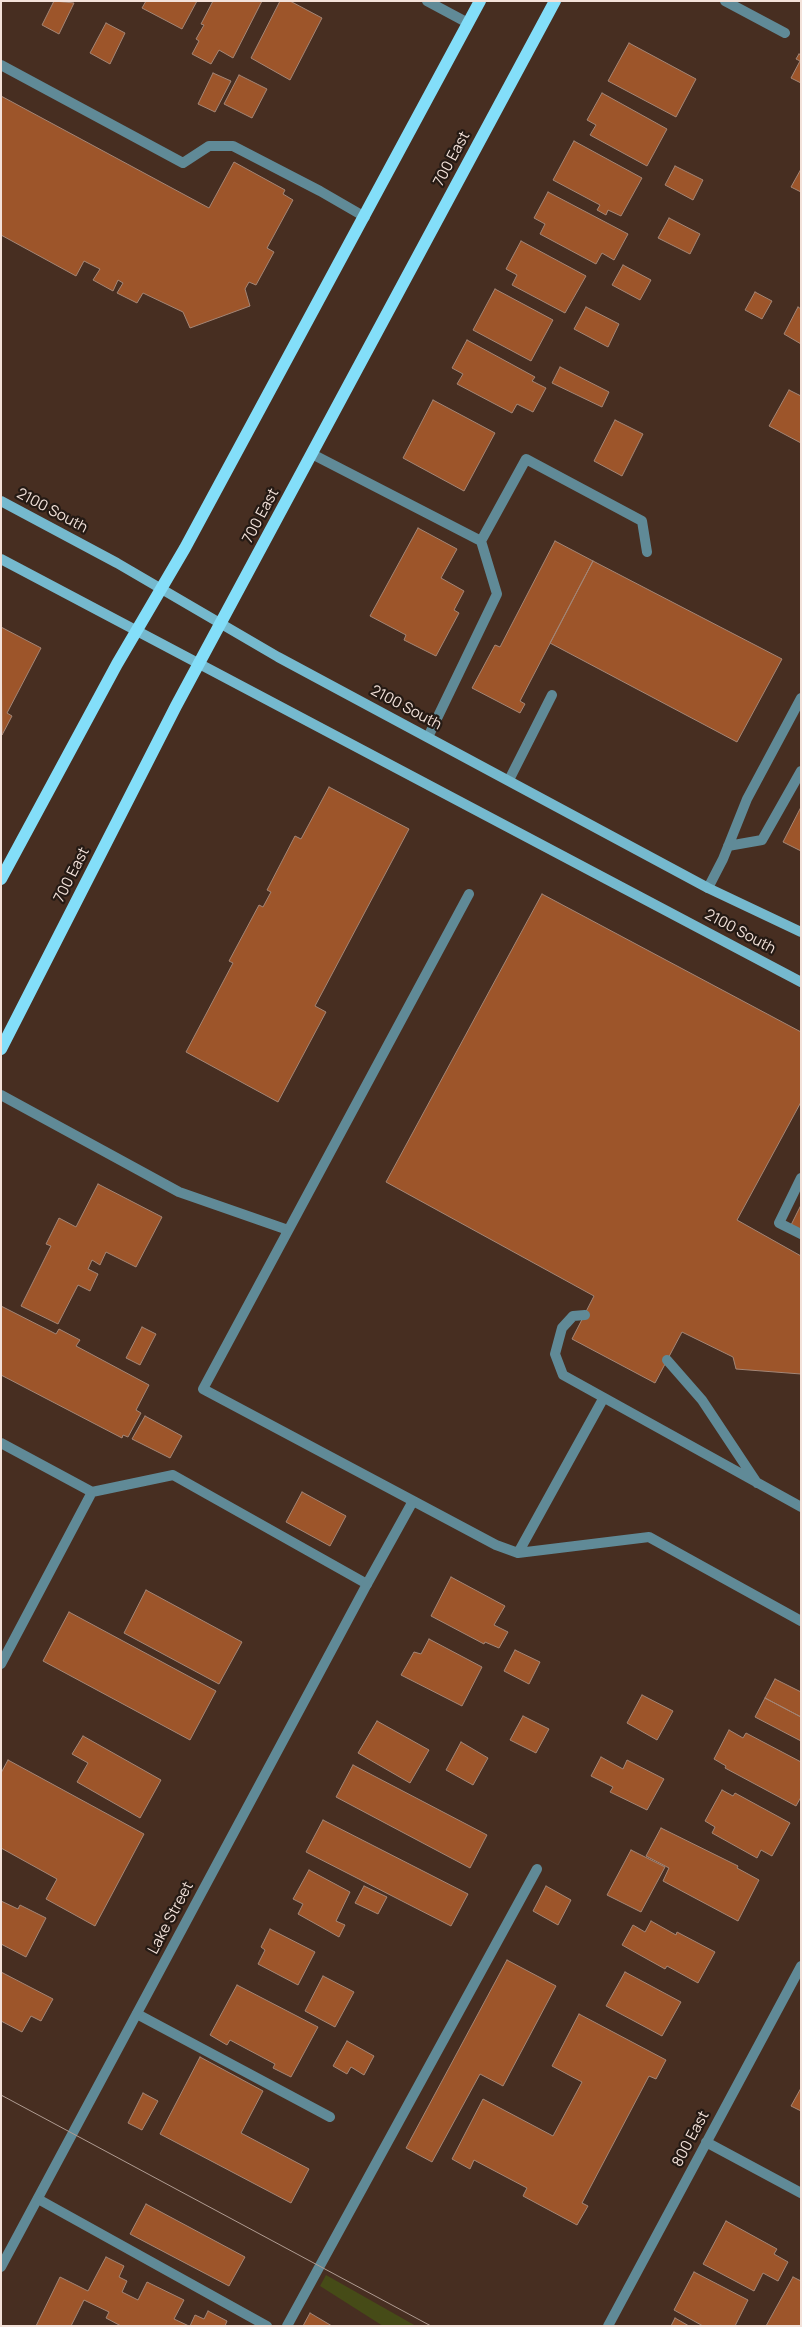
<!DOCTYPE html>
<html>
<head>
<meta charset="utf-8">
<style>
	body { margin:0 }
	#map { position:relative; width:802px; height:2327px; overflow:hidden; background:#472e21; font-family:Manrope,sans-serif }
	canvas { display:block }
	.frame { position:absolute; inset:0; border:2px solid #f3e2da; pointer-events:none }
</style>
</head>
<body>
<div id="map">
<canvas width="802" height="2327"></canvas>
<div class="frame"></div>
</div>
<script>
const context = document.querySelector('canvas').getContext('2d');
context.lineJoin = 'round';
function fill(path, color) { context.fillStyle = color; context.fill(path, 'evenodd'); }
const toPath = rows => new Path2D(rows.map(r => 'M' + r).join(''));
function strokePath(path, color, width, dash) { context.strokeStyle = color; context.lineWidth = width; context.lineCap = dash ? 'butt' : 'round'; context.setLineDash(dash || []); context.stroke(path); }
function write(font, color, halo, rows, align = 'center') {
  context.font = font + ' Manrope,sans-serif'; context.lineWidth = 4.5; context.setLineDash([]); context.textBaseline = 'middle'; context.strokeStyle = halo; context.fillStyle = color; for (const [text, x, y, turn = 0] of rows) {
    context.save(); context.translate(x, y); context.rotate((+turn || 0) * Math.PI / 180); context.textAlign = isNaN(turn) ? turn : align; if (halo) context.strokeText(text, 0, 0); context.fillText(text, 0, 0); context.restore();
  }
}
fill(toPath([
	[326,2275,416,2326,383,2326,320,2286]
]), '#464b17');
const building = toPath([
	[54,1,74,3,59,34,42,25,54,1],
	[146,1,197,1,182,29,142,8,146,1],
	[213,1,262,1,233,58,219,50,211,64,192,54,199,41,196,39,204,25,201,24,213,1],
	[280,1,290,1,322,18,290,80,251,58,280,1],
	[106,23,125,33,110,64,90,53,106,23],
	[629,43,696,79,676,117,608,81,629,43],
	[799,54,801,55,801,83,791,78,800,61,796,59,799,54],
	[213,73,231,81,215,112,198,104,213,73],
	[239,75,267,89,252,118,224,104,239,75],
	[602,93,667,129,647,166,590,135,596,125,587,120,602,93],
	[1,96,209,208,234,162,285,190,283,194,293,200,267,248,274,252,256,285,249,282,245,289,250,306,190,328,183,312,143,293,137,303,117,293,123,283,118,280,113,291,93,280,100,269,84,261,76,276,1,235,1,96],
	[574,141,642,178,621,216,608,210,606,215,597,210,600,205,553,180,574,141],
	[675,166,703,180,693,200,665,185,675,166],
	[801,169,801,192,791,187,801,169],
	[548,192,628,234,614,260,602,253,596,264,540,234,545,224,534,218,548,192],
	[669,218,700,234,690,254,658,238,669,218],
	[521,241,586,276,565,313,512,285,517,275,506,269,521,241],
	[623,265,651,280,640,300,612,285,623,265],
	[495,289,553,320,531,361,473,330,495,289],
	[755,292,772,301,762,319,745,310,755,292],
	[586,307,619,324,608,347,574,329,586,307],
	[798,307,801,309,801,344,784,334,798,307],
	[467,340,535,377,532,381,546,388,533,412,517,404,512,413,457,384,463,374,452,368,467,340],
	[560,367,609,392,602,407,552,383,560,367],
	[789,390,801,396,801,443,769,426,789,390],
	[433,400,495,433,464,491,403,458,433,400],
	[615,420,643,434,622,476,594,461,615,420],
	[418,528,457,549,441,578,464,591,454,610,459,613,436,656,404,640,406,635,370,616,418,528],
	[555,541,593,561,520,701,525,704,520,713,472,688,495,645,500,647,555,541],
	[593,561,782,659,737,742,550,643,593,561],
	[1,627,41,648,7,713,12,716,2,735,1,627],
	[329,787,409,829,315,1006,326,1012,278,1102,186,1052,233,963,229,961,259,905,263,907,271,892,267,890,295,836,301,839,329,787],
	[801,807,801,851,783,842,801,807],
	[542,894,801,1032,801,1102,737,1220,801,1256,801,1374,736,1369,733,1357,682,1332,655,1383,572,1339,594,1296,386,1182,542,894],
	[98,1184,162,1217,136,1267,106,1252,100,1265,92,1260,88,1269,98,1274,90,1291,78,1285,58,1324,21,1306,51,1246,46,1244,59,1218,76,1227,98,1184],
	[801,1205,801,1230,791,1225,801,1205],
	[1,1306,56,1334,59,1329,80,1340,76,1346,149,1385,136,1410,141,1413,128,1437,123,1435,122,1438,1,1375,1,1306],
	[142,1327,156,1334,140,1365,126,1358,142,1327],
	[145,1416,182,1436,170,1458,132,1439,145,1416],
	[302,1492,346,1516,330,1546,286,1522,302,1492],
	[451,1577,505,1606,494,1625,508,1632,499,1648,485,1642,484,1644,431,1616,451,1577],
	[146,1590,242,1642,219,1684,124,1633,146,1590],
	[69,1612,216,1691,190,1740,43,1661,69,1612],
	[429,1639,482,1667,462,1706,401,1675,414,1652,421,1654,429,1639],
	[515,1650,540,1662,529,1684,504,1671,515,1650],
	[775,1679,801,1692,801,1717,765,1698,775,1679],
	[642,1695,673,1711,657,1740,627,1723,642,1695],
	[765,1698,801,1717,801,1741,755,1717,765,1698],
	[523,1716,549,1729,536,1753,510,1740,523,1716],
	[377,1721,429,1750,410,1783,358,1753,377,1721],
	[729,1730,743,1738,746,1733,801,1762,801,1797,796,1806,725,1768,726,1766,714,1759,729,1730],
	[83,1736,161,1780,140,1818,77,1782,88,1763,72,1754,83,1736],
	[461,1742,488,1758,473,1785,446,1770,461,1742],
	[601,1757,623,1769,627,1760,664,1779,647,1810,610,1792,613,1787,591,1776,601,1757],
	[8,1760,144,1834,95,1926,46,1899,57,1879,1,1848,1,1773,8,1760],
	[353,1765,487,1835,470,1868,336,1797,353,1765],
	[722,1790,733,1796,735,1793,790,1823,772,1856,761,1850,757,1858,712,1833,715,1827,705,1821,722,1790],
	[323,1820,468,1894,451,1926,306,1852,323,1820],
	[661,1828,738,1866,737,1868,759,1880,738,1921,663,1881,669,1868,646,1856,661,1828],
	[631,1850,665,1867,641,1912,607,1895,631,1850],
	[309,1870,350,1892,336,1921,345,1925,339,1937,298,1914,303,1904,293,1899,309,1870],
	[364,1886,387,1897,378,1914,355,1903,364,1886],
	[546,1886,571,1900,558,1925,533,1911,546,1886],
	[1,1901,18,1909,20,1905,46,1918,26,1957,1,1944,1,1901],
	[651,1921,676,1935,677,1932,715,1952,698,1983,667,1966,665,1969,622,1945,633,1925,645,1932,651,1921],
	[270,1929,315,1952,298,1985,258,1964,265,1950,261,1947,270,1929],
	[507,1960,556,1986,503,2086,480,2074,432,2162,406,2148,507,1960],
	[1,1972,53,1999,41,2021,31,2016,22,2032,1,2021,1,1972],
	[625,1972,681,2002,662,2036,606,2006,625,1972],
	[323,1976,354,1992,335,2027,305,2011,323,1976],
	[237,1985,318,2027,291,2077,273,2068,275,2064,230,2040,227,2045,210,2035,237,1985],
	[579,2014,666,2060,656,2079,649,2076,582,2203,588,2206,577,2225,523,2196,527,2188,474,2160,470,2169,452,2159,483,2099,553,2136,582,2082,552,2066,579,2014],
	[347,2041,374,2056,364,2075,351,2067,347,2074,333,2066,347,2041],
	[200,2057,263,2091,241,2133,309,2169,291,2203,160,2134,200,2057],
	[801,2088,801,2111,791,2106,801,2088],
	[143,2093,158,2101,142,2130,128,2123,143,2093],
	[146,2204,245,2257,229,2286,130,2234,146,2204],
	[726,2221,777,2249,774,2254,788,2262,778,2281,763,2273,754,2291,703,2264,726,2221],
	[106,2257,124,2266,119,2277,127,2281,122,2292,138,2300,147,2282,184,2300,174,2319,189,2326,121,2326,106,2318,109,2312,84,2300,71,2326,36,2326,60,2277,88,2291,106,2257],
	[694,2272,748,2300,735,2326,703,2326,674,2310,694,2272],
	[793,2277,801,2281,801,2326,766,2326,793,2277],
	[208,2311,227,2321,225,2326,190,2326,195,2315,204,2319,208,2311],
	[310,2313,332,2326,303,2326,310,2313],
	[675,2318,689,2326,671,2326,675,2318]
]);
fill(building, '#9d552a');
strokePath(building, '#a48676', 1);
strokePath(toPath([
	[725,1,785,33],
	[1,65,183,163,209,146,233,146,320,191,365,217],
	[312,454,481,541],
	[428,737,497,594,481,541,526,459,642,521,647,552],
	[509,780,552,695],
	[728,846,762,840,801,771],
	[708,888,723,859,747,799,801,698],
	[469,894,203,1389,496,1545,518,1553,649,1537,801,1621],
	[1,1095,179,1192,288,1230],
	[801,1178,779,1223,801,1234],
	[585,1315,573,1316,562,1328,555,1354,563,1375,801,1507],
	[667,1360,702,1400,757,1483],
	[1,1443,92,1492,173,1475,367,1584,413,1501],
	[518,1553,603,1399],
	[1,1664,92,1492],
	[137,2014,330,2117],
	[38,2199,267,2326],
	[287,2326,537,1869]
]), '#608a97', 10);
strokePath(toPath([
	[427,1,468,23],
	[706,2142,801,2193],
	[1,2267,367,1584],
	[608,2326,801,1966]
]), '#608a97', 10);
strokePath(toPath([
	[1,501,117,563,278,657,708,888,801,932],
	[1,559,801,982]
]), '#75b9ce', 10);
strokePath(toPath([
	[1,879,117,664,185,548,480,1],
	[1,1049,176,706,555,1]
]), '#83def9', 12);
strokePath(toPath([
	[1,2095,431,2326]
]), '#af9b91', 1);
write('15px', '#f3e2da', '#251a14', [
	["700 East",452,159,-62],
	["2100 South",52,511,28],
	["700 East",261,516,-62],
	["2100 South",406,708,28],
	["700 East",72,875,-63],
	["2100 South",740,932,28],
	["Lake Street",171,1918,-62],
	["800 East",691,2139,-62]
]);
</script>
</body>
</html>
